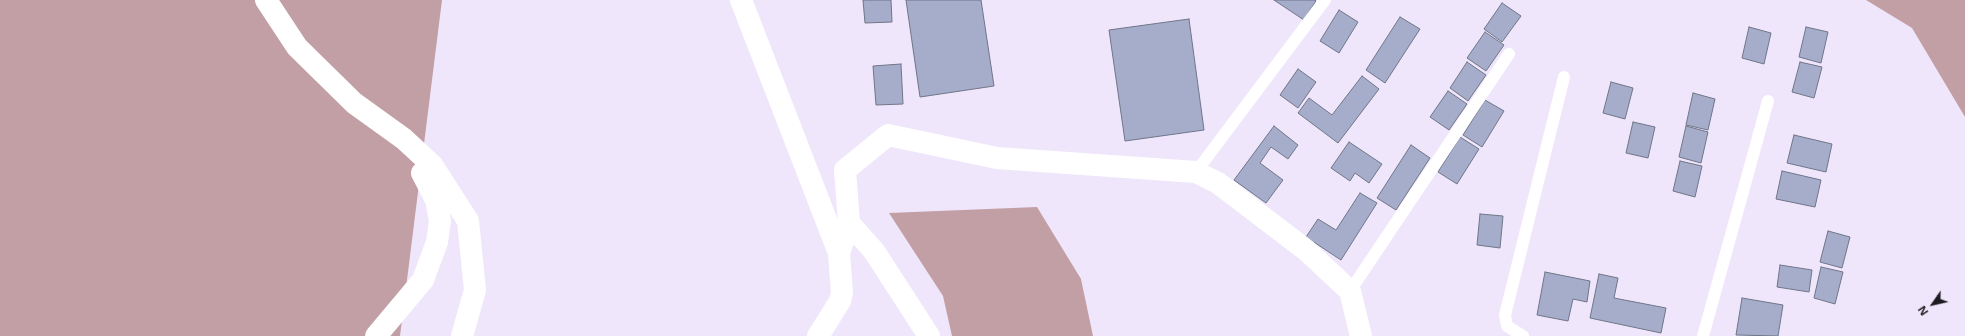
<!DOCTYPE html>
<html>
<head>
<meta charset="utf-8">
<style>
	body { margin:0 }
	#map { position:relative; width:1965px; height:336px; overflow:hidden; background:#efe6fb; font-family:"Open Sans",sans-serif }
	canvas { display:block }
	.north { position:absolute; left:1913px; top:284px; width:40px; height:40px; -webkit-text-stroke:3px #efe6fb; paint-order:stroke; rotate:236deg; font-size:11px; font-weight:700; line-height:16px; text-align:center; color:#1d1a21 }
	.north::after { content:''; display:block; margin:auto; width:14px; height:18px; background:#1d1a21; clip-path:polygon(50% 0,100% 100%,50% 72%,0 100%) }
</style>
</head>
<body>
<div id="map">
<canvas width="1965" height="336"></canvas>
<div class="north">N</div>
</div>
<script>
const context = document.querySelector('canvas').getContext('2d');
context.lineJoin = 'round';
function fill(path, color) { context.fillStyle = color; context.fill(path, 'evenodd'); }
const toPath = rows => new Path2D(rows.map(r => 'M' + r).join(''));
function strokePath(path, color, width, dash) { context.strokeStyle = color; context.lineWidth = width; context.lineCap = dash ? 'butt' : 'round'; context.setLineDash(dash || []); context.stroke(path); }
fill(toPath([
	[0,0,442,0,400,336,0,336],
	[1866,0,1965,0,1965,117,1912,28],
	[1037,207,1081,279,1093,336,952,336,943,296,889,213]
]), '#c29fa5');
const building = toPath([
	[863,0,891,0,892,22,865,23,863,0],
	[906,0,981,0,994,86,920,97,906,0],
	[1274,0,1315,0,1316,1,1304,20,1274,0],
	[1502,3,1521,16,1502,42,1484,29,1502,3],
	[1339,10,1358,22,1339,53,1320,41,1339,10],
	[1400,17,1420,29,1385,83,1366,70,1400,17],
	[1189,19,1204,130,1125,141,1109,30,1189,19],
	[1749,27,1771,33,1764,64,1742,58,1749,27],
	[1806,27,1828,32,1821,63,1799,57,1806,27],
	[1485,32,1504,45,1486,71,1467,58,1485,32],
	[1467,62,1486,75,1468,101,1450,88,1467,62],
	[1800,62,1822,67,1814,98,1792,92,1800,62],
	[901,64,903,104,876,105,873,66,901,64],
	[1298,69,1316,82,1298,108,1280,95,1298,69],
	[1362,76,1379,89,1338,143,1298,113,1309,98,1332,115,1362,76],
	[1611,82,1633,88,1625,119,1603,113,1611,82],
	[1448,91,1467,104,1449,130,1430,117,1448,91],
	[1693,93,1715,99,1708,130,1686,125,1693,93],
	[1485,100,1504,111,1482,147,1463,135,1485,100],
	[1633,122,1655,127,1648,158,1626,153,1633,122],
	[1274,126,1298,145,1288,159,1271,147,1260,163,1283,180,1266,203,1234,180,1274,126],
	[1686,126,1708,132,1701,163,1679,157,1686,126],
	[1794,135,1832,144,1826,172,1787,163,1794,135],
	[1460,137,1479,149,1457,184,1438,172,1460,137],
	[1349,142,1382,164,1369,183,1355,173,1350,181,1331,168,1349,142],
	[1411,145,1430,158,1396,210,1377,198,1411,145],
	[1680,161,1702,166,1695,197,1673,191,1680,161],
	[1782,171,1821,180,1815,207,1776,199,1782,171],
	[1360,193,1377,203,1341,260,1306,237,1318,219,1336,230,1360,193],
	[1480,214,1503,216,1500,248,1477,245,1480,214],
	[1828,231,1850,237,1842,268,1820,262,1828,231],
	[1780,265,1812,270,1809,292,1777,287,1780,265],
	[1821,267,1843,272,1835,304,1814,298,1821,267],
	[1545,272,1590,281,1587,302,1573,299,1568,321,1537,315,1545,272],
	[1599,274,1618,278,1614,298,1666,308,1661,333,1590,318,1599,274],
	[1742,298,1783,305,1778,336,1736,335,1742,298]
]);
fill(building, '#a5adca');
strokePath(building, '#707588', 1);
strokePath(toPath([
	[1196,172,1325,0],
	[1350,291,1509,54],
	[1523,336,1507,326,1505,315,1564,77],
	[1703,336,1768,101]
]), '#fff', 12);
strokePath(toPath([
	[266,0,297,47,354,103,404,139,432,165,468,221,475,290,462,336],
	[741,0,839,253],
	[849,223,874,251,929,336],
	[376,336,423,280,437,242,440,221,436,200,422,173],
	[818,336,840,301,842,293,839,253,849,223,845,170,888,135,997,158,1196,172,1218,183,1306,250,1350,291,1361,336]
]), '#fff', 22);
</script>
</body>
</html>
